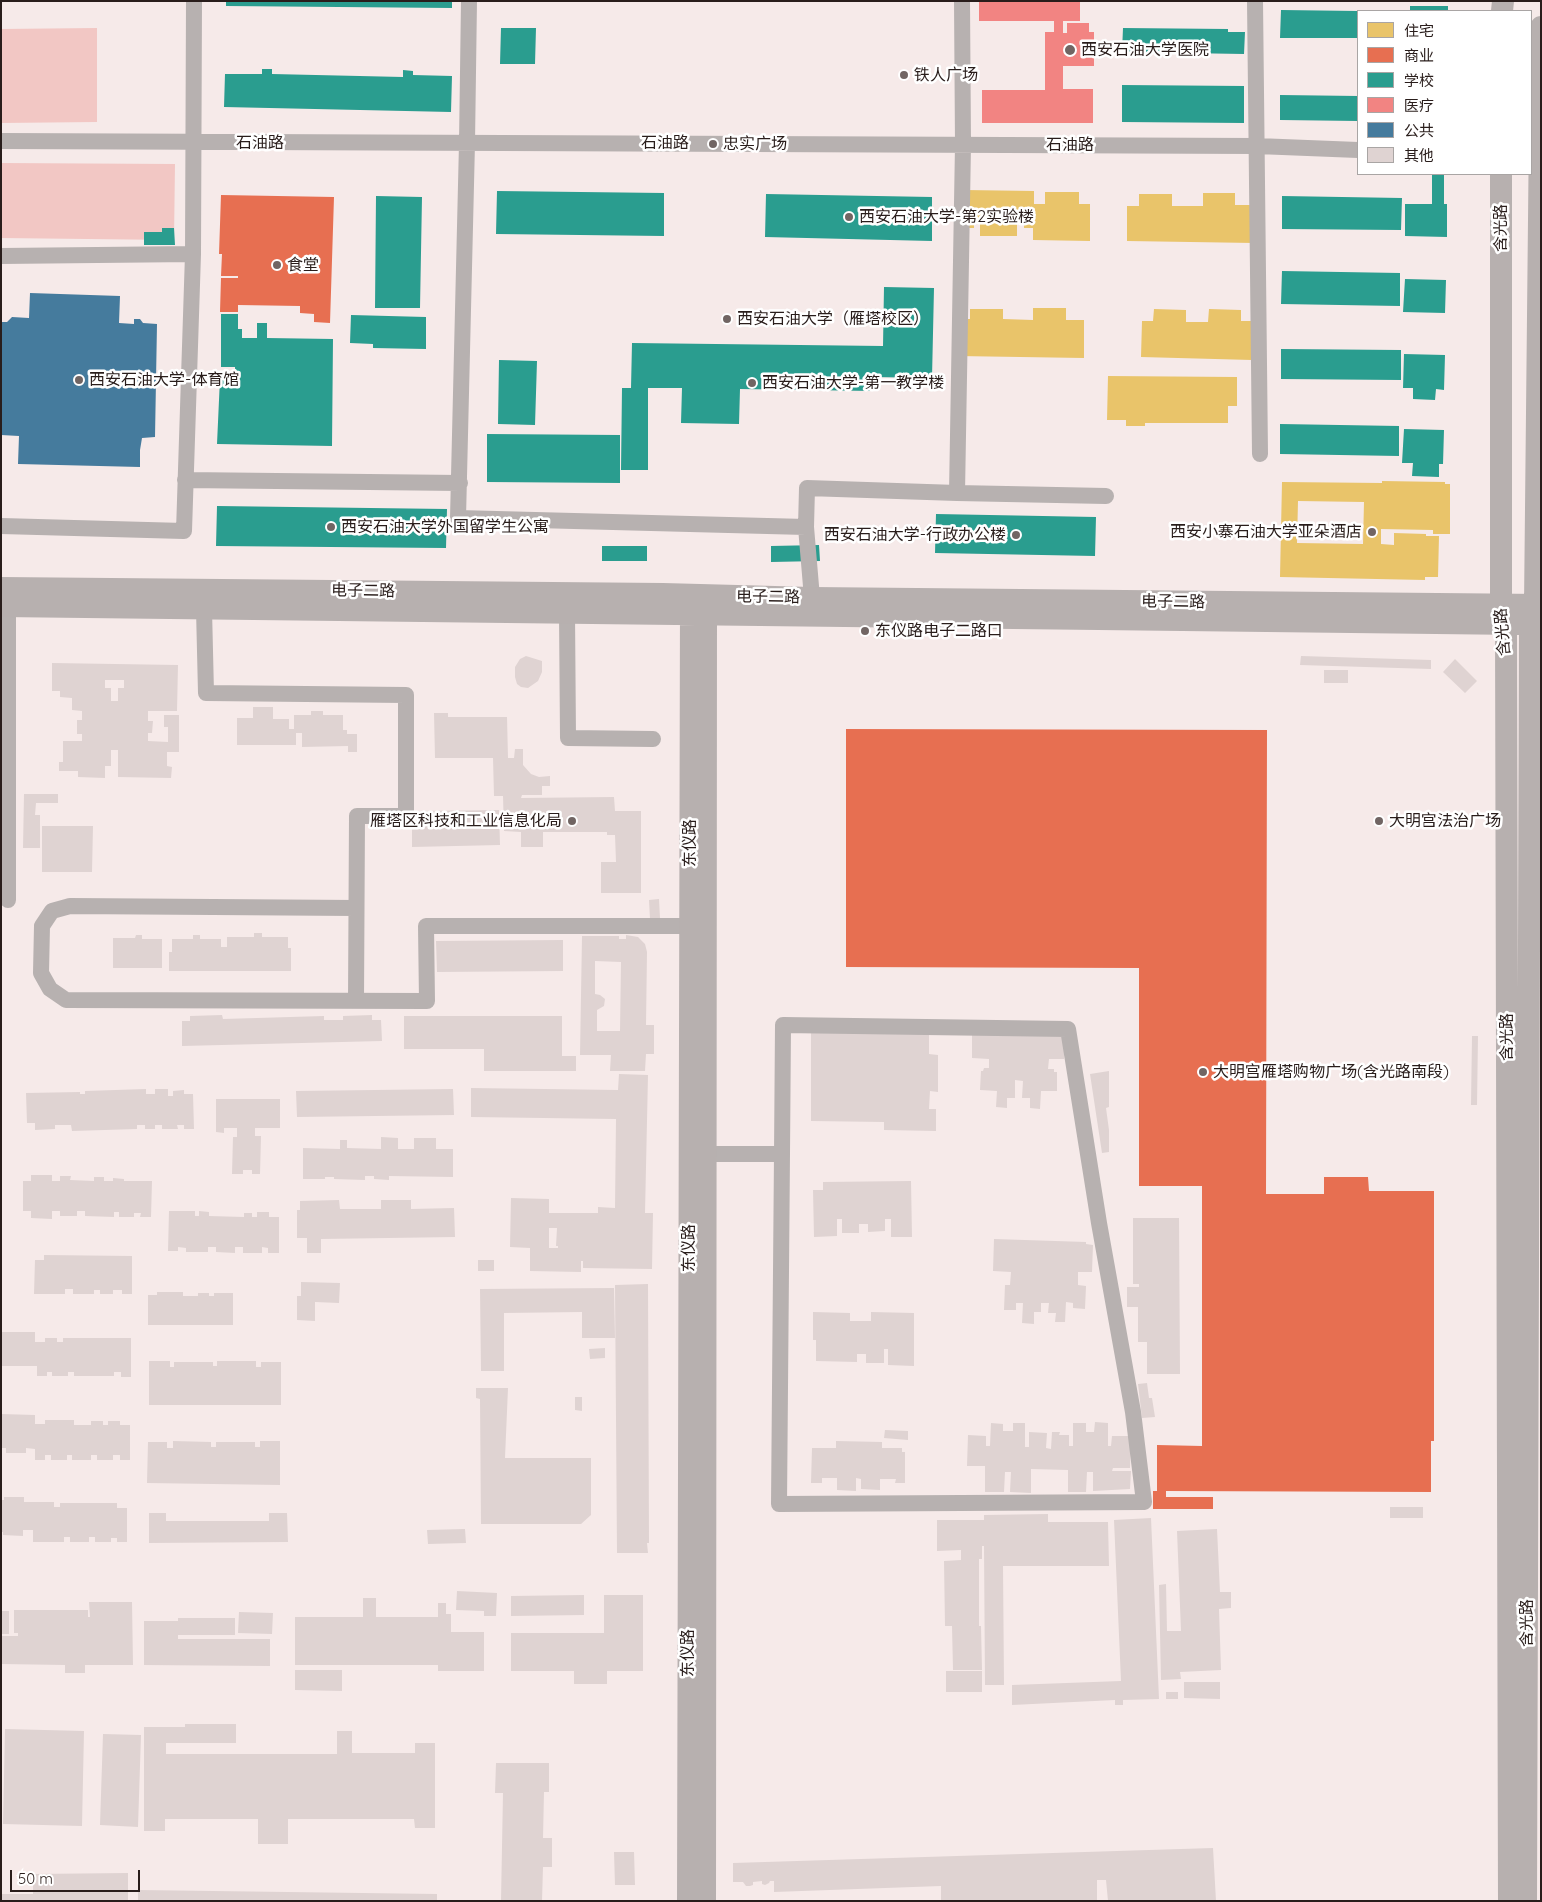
<!DOCTYPE html>
<html>
<head>
<meta charset="utf-8">
<style>
	body { margin:0 }
	#map { position:relative; width:1542px; height:1902px; overflow:hidden; background:#f6eae9; font-family:Quicksand,"Noto Sans SC",sans-serif }
	canvas { display:block }
	.frame { position:absolute; inset:0; border:2px solid #291d1b; pointer-events:none }
	.legend { position:absolute; left:1357px; top:10px; width:175px; height:165px; box-sizing:border-box; background:#fff; border:1px solid #a9a5a4; margin:0; padding:6px 9px; list-style:none; font-size:15px; color:#291d1b }
	.legend li { display:flex; align-items:center; gap:10px; height:25px }
	.legend b { width:25px; border:1px solid #a9a5a4 }
	.scale { position:absolute; left:10px; top:1870px; width:130px; height:22px; box-sizing:border-box; border:2px solid #291d1b; border-top:0; padding-left:6px; font-size:15px; line-height:18px; white-space:nowrap; color:#291d1b; -webkit-text-stroke:4px #fff; paint-order:stroke }
</style>
</head>
<body>
<div id="map">
<canvas width="1542" height="1902"></canvas>
<div class="frame"></div>
<ul class="legend">
<li><b style="height:14px;background:#e9c46a"></b>住宅</li>
<li><b style="height:14px;background:#e76f51"></b>商业</li>
<li><b style="height:14px;background:#2a9d8f"></b>学校</li>
<li><b style="height:14px;background:#f28482"></b>医疗</li>
<li><b style="height:14px;background:#457b9d"></b>公共</li>
<li><b style="height:14px;background:#dfd3d2"></b>其他</li>
</ul>
<div class="scale">50 m</div>
</div>
<script>
const context = document.querySelector('canvas').getContext('2d');
context.lineJoin = 'round';
function fill(path, color) { context.fillStyle = color; context.fill(path, 'evenodd'); }
const toPath = rows => new Path2D(rows.map(r => 'M' + r).join(''));
function strokePath(path, color, width, dash) { context.strokeStyle = color; context.lineWidth = width; context.lineCap = dash ? 'butt' : 'round'; context.setLineDash(dash || []); context.stroke(path); }
function write(font, color, halo, rows, align = 'center') {
  context.font = font + ' Quicksand,"Noto Sans SC",sans-serif'; context.lineWidth = 5; context.setLineDash([]); context.textBaseline = 'middle'; context.strokeStyle = halo; context.fillStyle = color; for (const [text, x, y, turn = 0] of rows) {
    context.save(); context.translate(x, y); context.rotate((+turn || 0) * Math.PI / 180); context.textAlign = isNaN(turn) ? turn : align; if (halo) context.strokeText(text, 0, 0); context.fillText(text, 0, 0); context.restore();
  }
}
fill(toPath([
	[97,28,97,122,1,123,1,29],
	[1,163,175,164,174,240,1,238]
]), '#f2c7c4');
fill(toPath([
	[964,190,1034,191,1034,204,1045,204,1045,192,1079,192,1079,204,1090,204,1090,241,1033,240,1033,228,1024,228,1024,220,1017,220,1017,236,980,236,980,219,974,219,974,228,964,228],
	[1203,193,1235,193,1235,205,1254,205,1254,243,1127,241,1127,206,1139,206,1139,194,1172,194,1172,206,1203,206],
	[1033,308,1066,308,1066,320,1084,320,1084,358,957,356,958,319,970,319,970,309,1003,309,1003,319,1033,320],
	[1154,309,1186,310,1186,322,1208,322,1209,309,1241,310,1241,321,1253,321,1252,360,1141,357,1142,321,1153,321],
	[1108,376,1237,377,1237,406,1228,406,1228,423,1145,423,1145,426,1126,426,1126,420,1107,420],
	[1382,481,1445,482,1445,484,1450,484,1450,534,1433,534,1433,530,1381,529,1381,544,1394,545,1394,533,1426,534,1426,536,1439,536,1438,577,1425,577,1425,580,1280,577,1282,482,1382,483],
	[1298,501,1364,502,1363,544,1297,543]
]), '#e9c46a');
fill(toPath([
	[221,195,334,197,330,323,314,322,314,314,300,313,300,306,238,305,238,312,220,312,221,278,238,278,238,276,221,276,222,254,219,254],
	[846,729,1267,730,1266,1194,1324,1194,1324,1177,1368,1177,1369,1191,1434,1191,1434,1441,1431,1441,1431,1492,1166,1491,1166,1497,1213,1497,1213,1509,1153,1509,1153,1491,1157,1491,1157,1445,1202,1446,1202,1186,1139,1186,1139,968,846,967]
]), '#e76f51');
fill(toPath([
	[226,1,452,1,452,8,226,6],
	[1410,6,1448,6,1448,11,1410,11],
	[1281,10,1358,11,1358,38,1280,38],
	[501,28,536,28,535,64,500,64],
	[1123,28,1228,29,1228,32,1245,32,1244,54,1122,52],
	[262,69,272,69,272,74,403,77,403,70,413,71,413,75,452,76,451,112,224,107,225,74,262,74],
	[1122,85,1244,86,1244,123,1122,122],
	[1280,95,1358,96,1358,121,1280,120],
	[1432,174,1444,174,1444,204,1447,204,1447,237,1405,236,1405,204,1432,204],
	[497,191,664,193,664,236,496,234],
	[766,194,932,197,932,241,765,237],
	[376,196,422,197,420,308,375,308],
	[1282,196,1402,198,1401,230,1282,229],
	[162,228,174,228,175,245,144,245,144,232,162,232],
	[1282,271,1400,273,1400,306,1281,304],
	[1405,279,1446,280,1445,313,1403,312],
	[884,287,934,288,932,378,873,377,873,391,740,389,739,424,681,423,682,388,648,388,648,470,621,470,622,388,631,388,632,343,883,346],
	[221,314,238,314,238,329,242,329,242,338,257,338,257,323,267,323,267,338,333,339,332,446,217,444,220,378,235,379,235,367,221,367],
	[351,315,426,317,426,349,373,348,373,344,350,343],
	[1281,349,1401,350,1401,380,1281,379],
	[1404,354,1445,355,1444,390,1436,389,1435,400,1413,399,1413,388,1403,388],
	[499,360,537,361,535,425,498,424],
	[1280,424,1399,426,1399,456,1280,454],
	[1404,429,1444,430,1443,464,1439,464,1439,477,1412,476,1413,463,1402,463],
	[487,434,620,435,620,483,487,482],
	[217,506,447,509,446,548,216,546],
	[936,514,1096,517,1095,556,935,553],
	[819,545,820,561,771,562,771,546],
	[602,546,647,546,647,561,602,561]
]), '#2a9d8f');
fill(toPath([
	[979,1,1080,1,1080,21,1063,21,1063,33,1067,33,1067,23,1089,23,1089,32,1094,32,1094,66,1063,66,1063,89,1093,89,1093,123,982,123,982,90,1045,90,1045,32,1054,32,1054,21,979,21]
]), '#f28482');
fill(toPath([
	[30,293,120,296,119,323,134,324,134,319,140,319,143,323,157,324,155,437,142,438,140,450,140,467,18,464,19,436,1,435,1,322,7,322,12,317,29,318]
]), '#457b9d');
fill(toPath([
	[526,656,542,661,542,672,538,681,528,688,521,687,517,684,515,677,515,667,520,659],
	[1301,656,1431,660,1431,669,1300,665],
	[1455,659,1477,681,1465,693,1443,672],
	[52,663,178,665,177,711,148,711,148,721,153,721,152,733,148,733,148,741,168,742,168,727,164,727,164,715,179,715,179,752,167,752,167,766,172,767,171,778,118,777,118,750,111,750,111,766,105,766,105,778,78,777,78,771,59,771,59,762,63,762,63,741,82,741,82,734,77,734,77,720,82,720,82,711,72,710,72,698,60,697,60,691,52,691],
	[105,680,124,680,124,688,118,688,118,701,111,701,111,688,105,688],
	[1324,670,1348,670,1348,683,1324,683],
	[253,707,273,707,273,719,289,719,289,729,294,729,294,715,311,715,311,711,323,711,323,715,343,715,343,730,347,730,347,734,357,734,357,752,348,752,348,746,302,747,302,733,296,733,296,745,237,745,237,718,253,718],
	[434,713,448,713,448,717,507,717,508,758,514,758,515,749,523,749,523,765,531,774,539,777,550,776,550,786,542,786,542,795,522,795,521,798,614,797,615,811,641,811,641,893,601,893,601,862,616,862,615,835,607,835,607,832,543,832,543,847,521,847,521,832,504,831,503,796,494,796,493,758,498,758,435,758],
	[24,794,58,794,58,803,36,803,35,815,40,815,40,848,23,848],
	[499,810,500,845,412,847,412,825,419,825,419,811],
	[42,826,93,826,92,872,42,872],
	[659,899,660,918,650,919,649,900],
	[254,933,262,933,262,937,288,937,288,948,291,948,291,971,169,971,169,952,172,952,172,939,193,939,193,935,200,935,200,939,221,939,221,947,227,947,227,937,254,937],
	[136,935,142,935,142,939,162,939,162,968,113,968,113,938,135,938],
	[626,935,638,937,645,944,647,952,646,1025,654,1025,654,1054,646,1054,645,1071,610,1071,611,1055,580,1055,582,936,619,936,619,939,626,939],
	[595,961,621,962,620,1031,597,1031,597,1010,604,1006,605,999,600,995,595,994],
	[563,940,563,971,437,972,436,941],
	[222,1015,223,1019,324,1016,324,1020,343,1020,343,1016,372,1015,372,1020,381,1020,382,1041,182,1046,182,1021,190,1021,190,1016],
	[404,1016,562,1016,562,1056,576,1056,576,1071,484,1071,484,1049,404,1049],
	[811,1028,929,1029,929,1054,938,1055,938,1092,930,1091,929,1109,936,1109,936,1131,884,1130,884,1122,811,1121],
	[972,1033,1065,1036,1064,1059,1049,1059,1048,1069,1054,1069,1054,1072,1057,1072,1057,1091,1041,1091,1040,1109,1030,1108,1030,1098,1022,1098,1023,1081,1015,1080,1015,1098,1007,1098,1007,1108,996,1107,997,1091,980,1090,981,1071,983,1071,984,1068,989,1068,989,1059,972,1058],
	[1472,1036,1478,1036,1477,1105,1471,1105],
	[1109,1071,1109,1107,1106,1108,1109,1130,1109,1152,1102,1153,1090,1074],
	[619,1074,648,1075,645,1213,653,1213,652,1269,583,1268,583,1261,581,1261,581,1272,530,1271,530,1248,510,1247,511,1198,549,1199,549,1213,598,1213,598,1207,615,1208,616,1119,471,1117,471,1088,618,1090],
	[549,1228,557,1228,556,1246,558,1246,558,1248,549,1248],
	[146,1089,146,1094,155,1094,155,1089,168,1089,168,1096,173,1096,173,1091,184,1090,184,1094,193,1094,194,1129,184,1129,184,1125,177,1125,178,1129,162,1129,162,1125,155,1125,155,1129,145,1129,145,1125,137,1125,137,1129,72,1131,71,1125,55,1125,55,1129,35,1130,35,1123,27,1123,26,1093,80,1092,80,1094,85,1094,85,1091],
	[453,1089,454,1115,297,1117,296,1091],
	[216,1099,280,1099,280,1128,255,1128,255,1136,261,1136,260,1174,252,1174,252,1170,243,1170,243,1174,232,1174,233,1137,237,1137,237,1128,224,1128,224,1133,216,1132],
	[381,1137,398,1138,398,1149,414,1149,414,1138,436,1138,436,1149,453,1149,453,1177,389,1176,389,1180,374,1179,374,1176,365,1176,365,1180,334,1179,334,1177,325,1177,325,1179,303,1179,303,1148,340,1149,340,1140,347,1140,347,1148,381,1149],
	[31,1175,52,1175,52,1181,60,1181,60,1176,71,1176,70,1180,94,1181,94,1177,104,1177,104,1181,113,1181,113,1178,124,1179,124,1181,152,1181,151,1217,140,1217,141,1213,134,1213,134,1217,119,1217,119,1212,114,1212,114,1217,85,1216,85,1211,77,1211,77,1216,60,1216,60,1211,52,1211,52,1219,31,1218,31,1211,23,1211,23,1181,31,1181],
	[911,1181,912,1237,891,1237,891,1219,885,1219,885,1231,868,1232,868,1224,859,1224,859,1233,842,1233,842,1219,837,1219,837,1236,814,1237,813,1190,823,1190,823,1182],
	[339,1200,340,1209,381,1209,381,1200,411,1200,411,1209,454,1208,455,1237,321,1239,321,1253,307,1253,307,1238,297,1238,297,1210,300,1210,300,1201],
	[169,1211,195,1211,195,1216,199,1216,199,1211,209,1212,209,1216,244,1217,244,1213,252,1213,252,1217,257,1217,257,1212,269,1212,269,1217,279,1217,279,1253,268,1253,268,1248,262,1247,262,1253,243,1253,243,1247,235,1247,235,1253,216,1252,216,1247,208,1247,208,1252,186,1252,186,1248,178,1247,178,1251,168,1251],
	[1133,1218,1179,1218,1180,1374,1147,1374,1147,1342,1138,1342,1138,1307,1127,1307,1127,1287,1139,1287,1139,1284,1133,1284],
	[994,1239,1086,1242,1086,1244,1093,1245,1092,1272,1078,1272,1078,1285,1086,1286,1085,1309,1073,1308,1073,1303,1066,1302,1065,1322,1055,1322,1056,1313,1048,1313,1049,1303,1041,1303,1041,1312,1034,1312,1034,1324,1022,1323,1023,1303,1016,1303,1016,1310,1004,1310,1005,1285,1010,1285,1011,1272,993,1271],
	[44,1255,132,1256,132,1294,122,1294,122,1290,113,1290,113,1294,100,1294,100,1290,94,1290,94,1294,73,1294,73,1289,65,1289,65,1294,34,1294,35,1260,44,1260],
	[478,1260,494,1260,494,1271,478,1271],
	[301,1282,340,1283,339,1303,315,1302,315,1321,297,1320,297,1296,301,1296],
	[648,1284,649,1543,647,1543,648,1553,617,1553,615,1285],
	[614,1288,615,1338,582,1338,582,1312,504,1313,504,1371,481,1371,480,1289],
	[157,1292,183,1292,183,1296,198,1296,198,1293,209,1293,209,1296,214,1296,214,1293,233,1293,233,1325,148,1325,148,1295,157,1295],
	[813,1312,850,1313,850,1321,871,1321,871,1312,914,1313,914,1366,888,1365,888,1349,884,1349,884,1363,866,1363,866,1354,857,1354,857,1362,816,1361,816,1340,813,1340],
	[1,1332,35,1332,35,1342,45,1342,45,1338,57,1338,57,1342,63,1342,63,1338,131,1338,131,1377,121,1377,121,1372,114,1372,114,1376,74,1376,74,1372,68,1372,68,1376,52,1376,52,1372,47,1372,47,1376,37,1376,37,1366,1,1366],
	[605,1348,605,1358,590,1359,589,1349],
	[149,1361,170,1361,170,1367,174,1367,174,1362,213,1362,213,1366,217,1366,217,1361,256,1361,256,1367,261,1367,261,1362,281,1362,281,1405,149,1405],
	[1147,1383,1149,1398,1152,1398,1155,1417,1142,1418,1138,1384],
	[476,1388,508,1388,505,1458,591,1458,591,1515,581,1524,481,1524,480,1399,476,1398],
	[575,1397,582,1397,582,1411,575,1410],
	[1,1414,35,1415,35,1424,45,1424,45,1420,74,1420,74,1425,91,1425,91,1421,103,1421,103,1425,108,1425,108,1421,120,1421,120,1425,130,1425,130,1460,120,1460,120,1455,113,1455,113,1460,97,1460,97,1455,91,1455,91,1460,72,1460,72,1455,67,1455,67,1460,51,1460,51,1455,45,1455,45,1460,35,1460,35,1449,26,1448,26,1453,6,1453,6,1448,1,1448],
	[1095,1422,1108,1423,1108,1446,1111,1446,1112,1436,1131,1436,1130,1468,1113,1468,1112,1471,1131,1471,1130,1489,1093,1491,1093,1472,1087,1472,1086,1492,1068,1492,1068,1470,1031,1469,1031,1493,1010,1492,1011,1472,1005,1472,1004,1492,985,1492,985,1466,967,1466,968,1435,986,1436,986,1446,990,1446,991,1423,1003,1424,1003,1431,1013,1431,1013,1423,1025,1423,1025,1447,1029,1447,1029,1432,1047,1433,1046,1448,1051,1449,1052,1432,1060,1432,1059,1435,1069,1435,1069,1446,1073,1446,1073,1423,1086,1423,1086,1432,1094,1432],
	[885,1430,908,1431,908,1440,884,1438],
	[173,1441,211,1442,211,1447,216,1447,216,1442,255,1442,255,1447,260,1447,260,1441,280,1441,280,1485,147,1483,148,1442,167,1442,167,1448,173,1448],
	[836,1441,882,1442,882,1448,902,1448,902,1452,905,1452,905,1483,895,1483,896,1479,880,1479,880,1490,861,1489,861,1479,856,1478,856,1491,837,1490,837,1478,822,1478,822,1483,811,1483,812,1448,836,1448],
	[4,1497,24,1497,24,1502,54,1502,54,1507,60,1507,60,1503,117,1503,117,1508,127,1508,127,1542,117,1542,117,1538,111,1538,111,1542,95,1542,95,1537,89,1537,89,1542,70,1542,70,1537,64,1537,64,1542,33,1542,33,1530,23,1530,23,1536,3,1535,3,1532,1,1532,1,1500,4,1500],
	[1390,1507,1423,1507,1423,1518,1390,1518],
	[149,1513,166,1513,166,1521,269,1521,269,1513,287,1513,288,1542,149,1543],
	[1048,1514,1048,1522,1108,1522,1109,1566,1003,1566,1004,1685,985,1685,984,1546,982,1546,982,1559,979,1559,979,1626,981,1626,982,1670,953,1670,952,1626,945,1626,944,1561,961,1560,961,1550,937,1551,937,1520,984,1520,984,1515],
	[1151,1518,1159,1699,1123,1700,1123,1705,1115,1705,1115,1700,1012,1705,1012,1685,1121,1681,1114,1520],
	[465,1529,466,1543,428,1544,427,1530],
	[1217,1529,1220,1592,1231,1592,1231,1608,1219,1609,1221,1670,1180,1672,1181,1679,1161,1680,1159,1585,1166,1584,1167,1631,1181,1631,1177,1531],
	[457,1591,497,1593,496,1616,484,1616,484,1611,456,1610],
	[584,1595,584,1615,511,1616,511,1596],
	[604,1595,643,1595,643,1671,607,1671,607,1684,574,1684,574,1671,511,1671,511,1633,604,1633],
	[363,1598,376,1598,376,1617,438,1617,438,1603,446,1603,446,1614,451,1614,451,1632,484,1632,484,1671,438,1671,438,1665,295,1665,295,1617,363,1617],
	[89,1602,132,1602,133,1665,85,1665,85,1673,65,1673,65,1665,1,1664,1,1636,18,1636,18,1633,14,1633,14,1610,88,1610,88,1617,90,1617],
	[1,1611,9,1611,9,1634,1,1634],
	[239,1612,273,1613,272,1634,238,1633],
	[178,1618,235,1618,235,1635,178,1635,178,1639,270,1639,270,1666,144,1665,144,1621,178,1621],
	[295,1670,342,1670,342,1691,295,1690],
	[946,1671,982,1671,982,1692,946,1692],
	[1184,1682,1220,1682,1220,1699,1184,1698],
	[1166,1692,1178,1692,1178,1699,1166,1699],
	[185,1724,236,1724,236,1743,166,1743,166,1754,337,1754,337,1731,352,1731,352,1753,415,1753,415,1743,435,1743,435,1828,415,1828,414,1819,288,1819,288,1844,258,1844,258,1819,165,1819,165,1831,144,1831,144,1727,185,1727],
	[5,1729,84,1731,82,1826,3,1824],
	[103,1734,141,1735,138,1827,100,1825],
	[496,1763,549,1763,549,1792,544,1792,543,1838,552,1838,552,1867,543,1867,542,1901,501,1901,503,1793,495,1793],
	[1213,1848,1216,1901,1108,1901,1106,1880,1097,1880,1097,1901,941,1901,941,1886,774,1892,774,1881,770,1881,769,1883,765,1885,762,1884,762,1881,753,1882,753,1885,750,1886,746,1886,743,1882,733,1882,733,1863],
	[614,1852,634,1852,635,1885,615,1885],
	[128,1873,128,1901,1,1901,1,1894,33,1894,33,1874],
	[138,1890,437,1894,437,1901,138,1901]
]), '#dfd3d2');
strokePath(toPath([
	[469,1,467,143,458,518,806,527],
	[1255,1,1260,454],
	[1,141,1257,146,1358,150],
	[1,256,193,254],
	[185,480,460,483],
	[957,493,1106,496],
	[1,526,184,531,193,254,194,1],
	[812,598,806,527,807,488,957,493,963,145,962,1],
	[8,607,8,900],
	[204,609,206,693,406,695,406,816,357,816,356,1001],
	[567,613,568,738,653,739],
	[356,908,70,906,52,911,42,926,41,973,50,989,66,1000,427,1001,426,926,690,926],
	[706,1154,782,1154,783,1025,1068,1029,1099,1223,1133,1412,1144,1502,779,1504,782,1154]
]), '#b7b1b0', 16);
strokePath(toPath([
	[1502,11,1503,1],
	[1501,174,1501,605,1506,623,1509,1901],
	[1,588,663,594,812,598,1541,605],
	[1,606,1520,624],
	[688,1901,691,601],
	[705,1901,706,599],
	[1526,1901,1530,624,1535,605,1541,27]
]), '#b7b0af', 22);
for (const [x, y, r, color] of [
	[1070,50,6,"#716563"],
	[904,75,5,"#716563"],
	[713,144,5,"#716563"],
	[849,217,5,"#716563"],
	[277,265,5,"#716563"],
	[727,319,5,"#716563"],
	[79,380,5,"#716563"],
	[752,383,5,"#716563"],
	[331,527,5,"#716563"],
	[1372,532,5,"#716563"],
	[1016,535,5,"#716563"],
	[865,631,5,"#716563"],
	[572,821,5,"#716563"],
	[1379,821,5,"#716563"],
	[1203,1072,5,"#716563"]
]) { const dot = new Path2D(); dot.arc(x, y, r, 0, 2 * Math.PI); context.fillStyle = color; context.fill(dot); strokePath(dot, '#fff', 2); }
write('16px', '#291d1b', '#fff', [
	["西安石油大学医院",1081,50],
	["铁人广场",914,75],
	["忠实广场",723,144],
	["西安石油大学-第2实验楼",859,217],
	["食堂",287,265],
	["西安石油大学（雁塔校区）",737,319],
	["西安石油大学-体育馆",89,380],
	["西安石油大学-第一教学楼",762,383],
	["西安石油大学外国留学生公寓",341,527],
	["西安小寨石油大学亚朵酒店",1362,532,"right"],
	["西安石油大学-行政办公楼",1006,535,"right"],
	["东仪路电子二路口",875,631],
	["雁塔区科技和工业信息化局",562,821,"right"],
	["大明宫法治广场",1389,821],
	["大明宫雁塔购物广场(含光路南段)",1213,1072]
], 'left');
write('16px', '#291d1b', '#fff', [
	["石油路",260,143],
	["石油路",665,143],
	["石油路",1070,145],
	["含光路",1501,228,-90],
	["电子二路",363,591,1],
	["电子二路",768,597,1],
	["电子二路",1173,602,1],
	["含光路",1503,632,-95],
	["东仪路",690,843,-90],
	["含光路",1507,1037,-90],
	["东仪路",689,1248,-90],
	["含光路",1527,1623,-90],
	["东仪路",688,1653,-90]
]);
</script>
</body>
</html>
